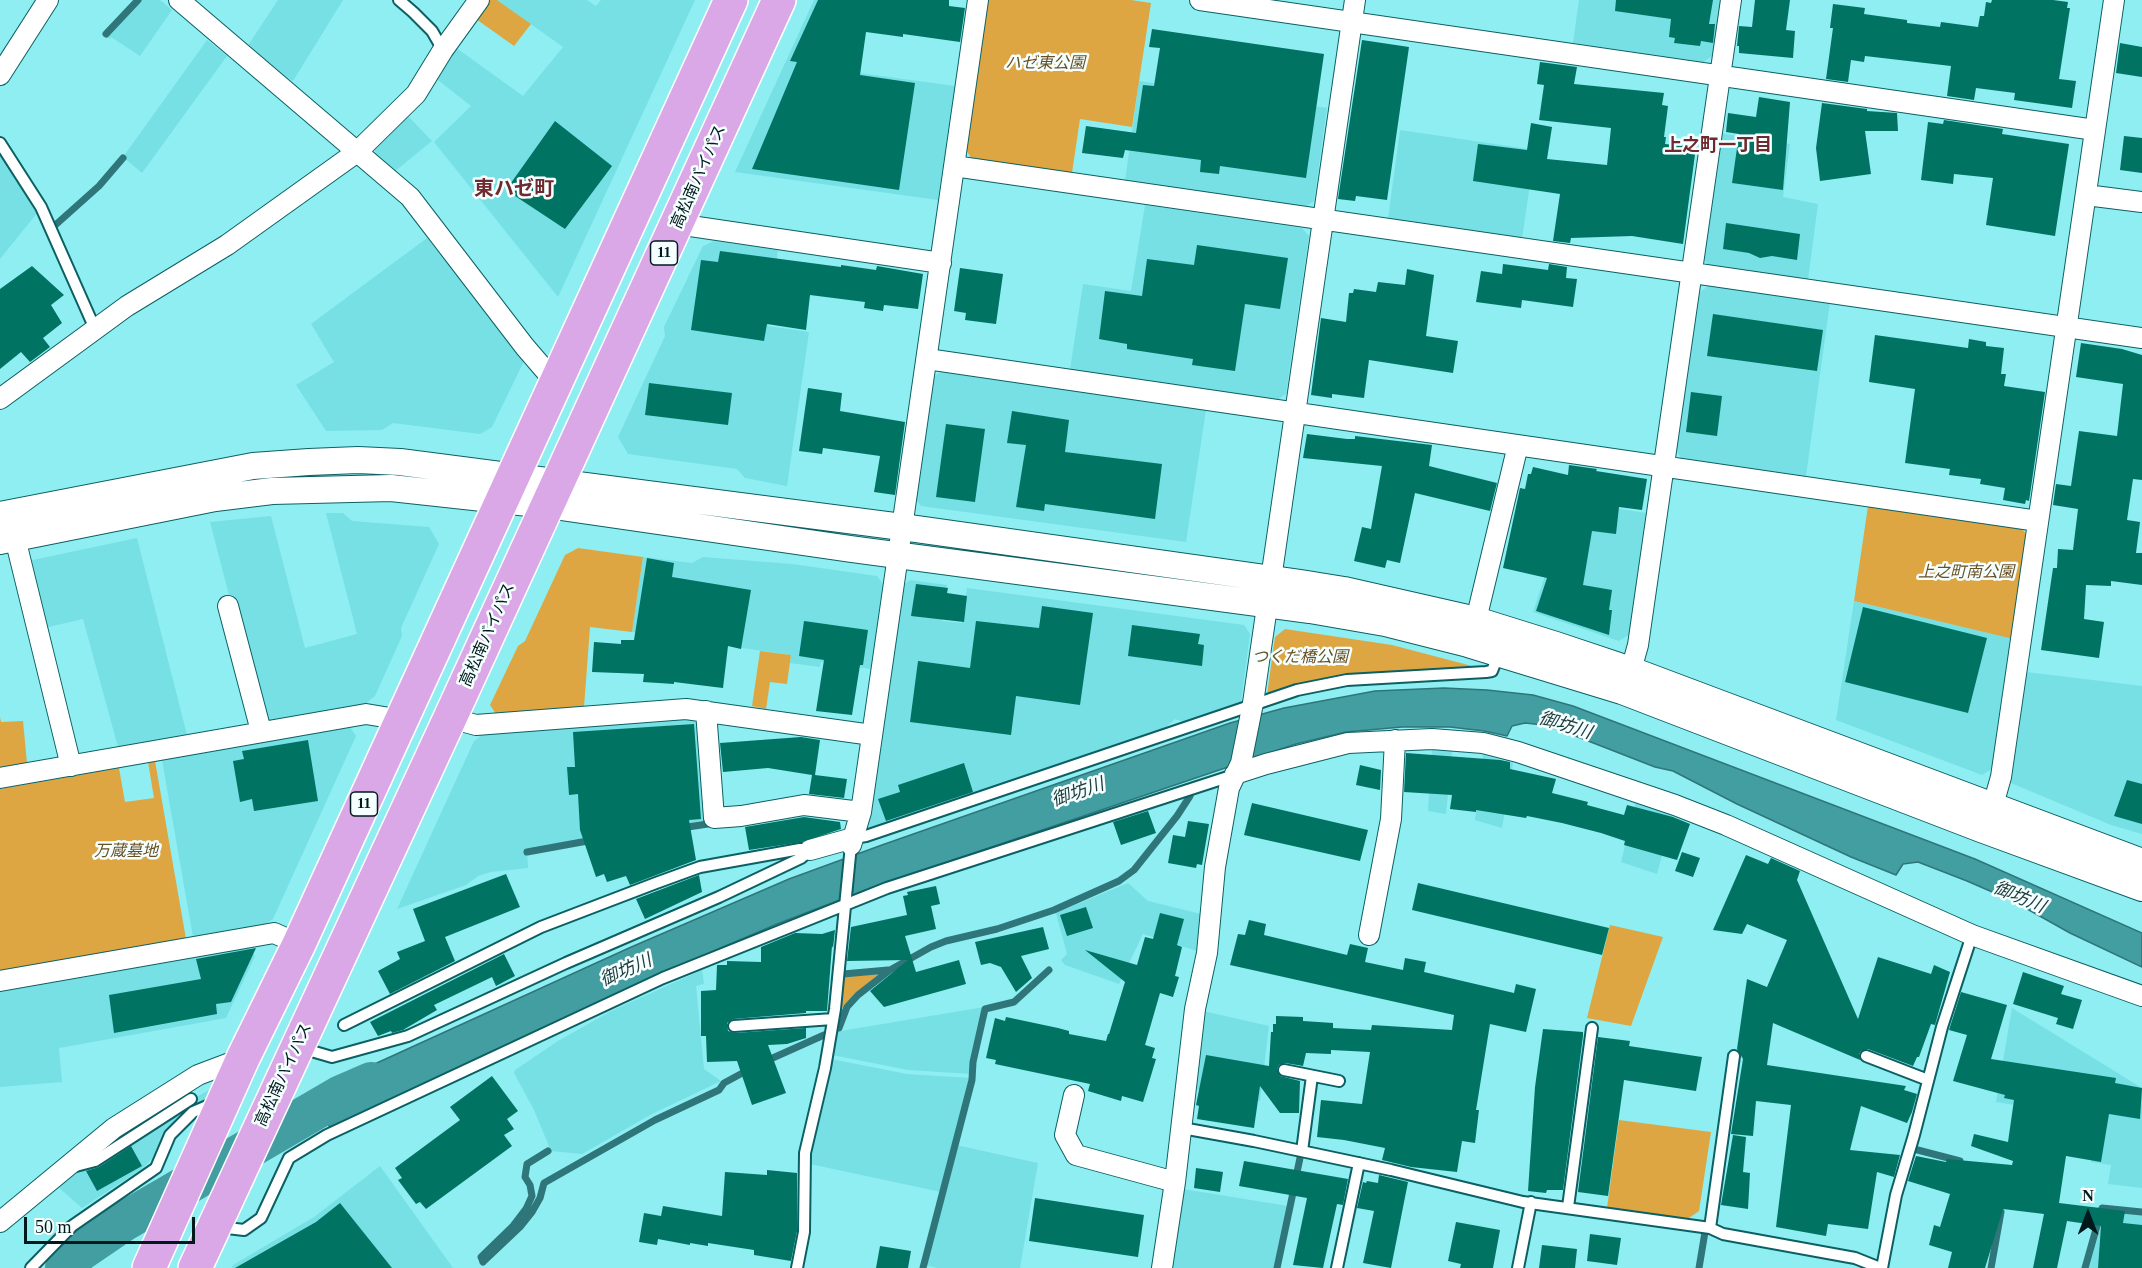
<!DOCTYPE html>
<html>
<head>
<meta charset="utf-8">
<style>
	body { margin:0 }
	#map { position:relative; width:2142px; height:1268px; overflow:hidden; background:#8feef2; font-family:"Times New Roman",serif }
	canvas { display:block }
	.north { position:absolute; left:2058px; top:1184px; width:60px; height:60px; -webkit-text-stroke:4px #f6ffff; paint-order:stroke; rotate:0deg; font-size:16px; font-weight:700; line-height:24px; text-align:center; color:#001a1b }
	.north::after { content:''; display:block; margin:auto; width:21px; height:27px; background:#001a1b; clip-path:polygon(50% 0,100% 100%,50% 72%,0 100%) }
	.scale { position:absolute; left:24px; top:1217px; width:171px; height:27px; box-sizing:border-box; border:3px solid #001a1b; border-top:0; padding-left:8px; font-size:18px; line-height:21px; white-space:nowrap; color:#001a1b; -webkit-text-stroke:4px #f6ffff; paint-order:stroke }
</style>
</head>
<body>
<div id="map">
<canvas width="2142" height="1268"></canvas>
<div class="north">N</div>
<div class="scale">50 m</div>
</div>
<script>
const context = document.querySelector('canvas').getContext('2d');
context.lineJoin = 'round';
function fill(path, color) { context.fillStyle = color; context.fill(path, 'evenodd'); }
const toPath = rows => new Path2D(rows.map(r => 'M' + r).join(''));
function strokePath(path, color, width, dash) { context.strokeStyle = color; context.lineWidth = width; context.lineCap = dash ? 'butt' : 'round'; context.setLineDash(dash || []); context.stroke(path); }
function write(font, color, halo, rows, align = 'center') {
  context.font = font + ' "Times New Roman","Noto Sans JP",serif'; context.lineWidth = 5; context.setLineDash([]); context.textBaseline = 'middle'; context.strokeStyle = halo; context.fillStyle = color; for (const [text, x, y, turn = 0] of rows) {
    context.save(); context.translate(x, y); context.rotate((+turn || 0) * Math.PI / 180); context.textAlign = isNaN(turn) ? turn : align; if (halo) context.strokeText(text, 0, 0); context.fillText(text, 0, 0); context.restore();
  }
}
fill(toPath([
	[139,0,160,0,172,10,140,56,111,37,110,39,105,36,116,27],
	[278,0,343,0,293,81,276,71,247,47],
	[497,0,587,0,596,6,601,0,695,0,558,297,434,142,471,106,434,77,455,47,523,96,563,47],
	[814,0,869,0,859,73,955,86,938,200,735,172],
	[1579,0,1721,0,1714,55,1703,62,1573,43],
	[207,40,227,56,142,173,123,157],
	[1139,81,1327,108,1314,201,1305,207,1125,181],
	[406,114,432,141,394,172,375,156,375,146,398,127],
	[1400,130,1535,150,1522,239,1388,219],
	[1719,133,1790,144,1783,197,1818,204,1808,280,1710,267,1703,258],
	[0,148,38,212,0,259],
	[1145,205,1302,228,1309,236,1286,394,1277,400,1070,370,1083,284,1131,291],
	[427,238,524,361,492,427,480,434,393,423,382,430,326,431,296,385,334,362,311,324],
	[714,241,778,250,768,326,809,332,787,486,745,478,737,469,628,454,618,437,665,336,664,327,703,246],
	[1708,286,1830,302,1806,476,1681,458,1675,448,1696,295],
	[941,372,1206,410,1186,542,921,506,915,498,933,377],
	[1564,501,1647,513,1632,633,1619,641,1533,612,1545,576],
	[326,513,343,513,352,521,429,527,439,544,401,628,402,636,375,696,365,704,262,722,210,522,271,516,305,648,357,634],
	[137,538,187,735,118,747,83,619,44,628,28,561],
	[643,557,692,563,703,557,792,564,877,576,883,584,871,669,821,662,820,667,790,663,791,655,632,632],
	[910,580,947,585,942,621,962,623,967,588,1244,625,1250,634,1241,702,1184,722,1175,719,1164,729,867,833,902,586],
	[1854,601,2013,639,1995,767,1982,775,1836,720],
	[2026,672,2142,686,2142,834,2111,825,2011,783],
	[692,719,700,726,707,823,606,836,527,850,528,868,491,872,478,876,466,885,397,909,474,741,482,735],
	[350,727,356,736,273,919,264,925,193,937,162,760],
	[1432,749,1452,751,1446,814,1428,811],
	[1483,755,1513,763,1502,828,1475,820],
	[1636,802,1673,814,1657,874,1621,862],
	[1128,883,1148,901,1201,914,1197,951,1143,934,1119,984,1065,965,1061,960,1067,954,1056,913],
	[249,948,255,956,226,1018,59,1048,62,1082,0,1087,0,992],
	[702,970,704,984,696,986,704,1069,721,1081,652,1114,582,1154,551,1151,534,1110,514,1073,515,1070,558,1041,611,1011],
	[984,1007,972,1063,971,1074,908,1070,832,1055,835,1032],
	[2012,1008,2142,1088,2142,1188,2108,1184,2111,1165,2091,1162,2097,1118,1996,1102],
	[1203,1011,1269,1026,1260,1101,1195,1089],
	[831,1059,907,1074,971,1078,941,1192,810,1164,812,1138],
	[233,1076,143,1168,82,1208,57,1186,91,1158],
	[956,1145,1038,1163,1020,1268,937,1268,925,1265],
	[380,1166,453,1268,232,1268,233,1265,314,1217],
	[1183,1189,1288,1206,1276,1268,1171,1268],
	[2103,1209,2142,1213,2142,1268,2085,1268]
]), '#76e0e5');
fill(toPath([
	[490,0,497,0,531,24,514,46,476,19],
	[988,0,1131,0,1151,3,1132,127,1080,119,1072,173,972,159,966,150],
	[1868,506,2020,527,2027,535,2013,639,1854,601],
	[578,548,643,557,632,632,590,627,584,707,496,714,490,705,518,646,525,641,565,555],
	[1285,629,1392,645,1472,666,1471,670,1267,695,1275,637],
	[760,651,791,655,787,684,770,682,766,709,752,706],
	[0,717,1,722,23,721,27,763,0,768],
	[155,761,186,939,0,971,0,789,119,768,125,802,154,798,148,762],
	[1610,925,1663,937,1631,1026,1587,1018],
	[879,974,855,994,841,1009,842,977],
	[1619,1120,1711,1132,1699,1211,1686,1220,1607,1208]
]), '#dda642');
const water = toPath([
	[1444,688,1487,690,1533,695,1573,706,1975,859,2142,933,2142,967,2070,933,2013,901,1967,881,1918,862,1903,864,1896,875,1851,857,1737,804,1673,771,1655,767,1560,730,1544,725,1525,723,1512,726,1507,736,1484,731,1450,727,1402,727,1346,732,1296,744,871,888,777,924,681,965,330,1128,315,1094,368,1067,629,948,789,879,882,845,1230,723,1284,708,1375,691,1444,688]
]);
fill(water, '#429ea1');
strokePath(water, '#2e7679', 1.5);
strokePath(toPath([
	[106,34,138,0],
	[52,228,99,186,123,158],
	[681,828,708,824],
	[527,852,593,840],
	[843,974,888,970],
	[839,1028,847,1007,858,995,890,970,931,947,946,941,997,929,1054,910,1119,881,1134,870,1177,816,1190,796],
	[766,1061,824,1035],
	[1910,1148,1960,1161],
	[1296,1177,1300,1158],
	[483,1262,520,1227,532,1212,540,1198,544,1183,655,1120,719,1090,724,1083,748,1070],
	[483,1262,481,1257,513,1226,526,1209,532,1196,530,1185,525,1177,527,1164,548,1151],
	[923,1268,972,1080,973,1062,985,1009,1014,1002,1049,970],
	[1277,1268,1294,1188],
	[1699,1268,1705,1232],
	[1991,1268,2001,1212],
	[2085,1268,2102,1208,2142,1212]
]), '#2e7679', 7);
strokePath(toPath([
	[65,1268,79,1252,123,1222,341,1095,371,1082]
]), '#429ea1', 40);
fill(toPath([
	[818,0,949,0,949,6,965,8,960,42,903,34,903,37,866,32,860,75,915,83,899,190,752,169,797,62,790,61],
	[1616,0,1713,0,1709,24,1715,24,1713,43,1701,41,1700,46,1674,43,1675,38,1669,37,1671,19,1615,11],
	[1755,0,1790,0,1786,30,1795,31,1793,58,1739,53,1739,46,1737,46,1739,26,1752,27],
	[1992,0,2053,0,2068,2,2067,8,2070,8,2059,79,2076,81,2072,108,2014,100,2015,93,1976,88,1974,100,1947,96,1951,66,1865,56,1864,62,1851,60,1848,82,1826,79,1833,28,1830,28,1833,4,1865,8,1864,14,1907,20,1907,23,1940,27,1941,22,1978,27,1980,16,1984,16,1986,2,1991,3],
	[1152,29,1324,54,1306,178,1220,166,1219,174,1200,172,1201,160,1125,150,1123,158,1082,153,1086,126,1136,133,1143,85,1154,86,1160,48,1149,47],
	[1362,40,1409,47,1387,200,1356,196,1355,201,1338,199],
	[2120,43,2142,47,2142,77,2116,73],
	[1540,62,1577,67,1574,84,1664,93,1662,105,1668,106,1664,137,1666,137,1665,144,1696,147,1683,244,1632,236,1571,238,1570,243,1553,241,1560,194,1473,181,1478,144,1527,150,1531,123,1552,127,1547,159,1607,165,1611,128,1539,120,1544,85,1537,84],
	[1759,97,1790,102,1783,190,1732,183,1739,134,1726,132,1728,113,1756,117],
	[1822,103,1867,109,1867,111,1897,113,1898,131,1865,131,1871,174,1820,181,1816,148],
	[1944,120,2003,129,2002,134,2069,144,2055,236,1986,225,1993,178,1954,174,1953,184,1921,180,1928,122,1943,124],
	[555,121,612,166,565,229,506,190],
	[2124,136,2142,138,2142,173,2120,170],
	[1726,223,1800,234,1797,260,1772,256,1760,258,1749,253,1723,249],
	[1197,245,1288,258,1280,309,1245,304,1235,371,1192,365,1193,359,1127,349,1127,344,1099,339,1105,291,1142,296,1147,259,1194,265],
	[720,251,841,267,841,265,876,270,877,266,923,274,918,309,884,305,883,311,864,308,865,302,810,295,806,330,767,324,764,341,691,330,701,260,718,262],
	[1503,264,1548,270,1549,264,1567,267,1566,278,1577,279,1573,307,1522,300,1521,308,1476,302,1481,271,1502,274],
	[32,266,64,295,51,305,62,323,43,338,50,347,30,362,21,352,0,369,0,289],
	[960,268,1003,274,996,324,965,320,966,313,954,311],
	[1407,269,1434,275,1426,336,1458,341,1453,373,1369,360,1364,398,1332,394,1332,398,1311,395,1321,318,1346,322,1349,293,1353,293,1354,289,1376,292,1378,282,1405,285],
	[1713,314,1823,330,1817,371,1707,356],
	[1875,335,1968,348,1969,339,1986,342,1986,346,2004,348,2001,374,2006,374,2004,386,2045,392,2029,501,2026,500,2025,504,2003,500,2005,488,1980,484,1981,479,1949,475,1950,469,1905,463,1915,389,1869,382],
	[2081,343,2122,349,2142,355,2142,480,2133,479,2127,520,2140,522,2136,553,2142,553,2142,585,2111,581,2111,586,2086,585,2084,619,2104,622,2099,658,2041,650,2053,568,2057,568,2058,549,2073,550,2078,509,2053,505,2056,484,2071,486,2079,431,2117,436,2123,384,2076,377],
	[649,383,732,393,728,425,645,415],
	[808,388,842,393,840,411,905,422,895,495,874,492,880,456,823,448,822,454,799,451],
	[1691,392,1722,396,1717,436,1686,432],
	[1012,411,1069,420,1065,452,1162,464,1155,519,1045,504,1044,511,1016,507,1026,445,1007,443],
	[946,424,985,429,975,502,936,497],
	[1307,434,1347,439,1355,439,1355,436,1432,445,1429,466,1497,483,1490,511,1415,493,1400,563,1387,560,1385,568,1354,561,1362,527,1371,529,1382,466,1303,458],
	[1569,465,1597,469,1596,471,1647,479,1642,510,1619,507,1616,534,1592,531,1583,585,1612,590,1609,610,1612,610,1609,635,1536,611,1547,578,1503,568,1520,488,1525,489,1528,474,1531,474,1533,467,1568,475],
	[647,558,674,563,672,577,751,590,741,649,728,646,723,688,674,682,674,684,643,682,644,674,592,672,594,642,621,644,621,640,634,640],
	[916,584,948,588,947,593,967,596,964,622,911,616],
	[1042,606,1093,613,1080,705,1016,696,1011,735,910,722,918,661,970,668,976,621,1039,628],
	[1863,607,1987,638,1968,713,1845,682],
	[804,621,868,630,863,665,860,665,852,715,816,711,824,660,799,656],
	[1132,625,1200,634,1198,644,1204,645,1202,666,1128,656],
	[694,724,701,819,689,820,696,860,630,885,626,876,607,882,604,874,596,877,580,830,578,794,569,795,567,767,575,767,573,732],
	[801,737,820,740,815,775,847,779,844,798,809,794,812,775,768,768,723,772,720,743],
	[308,740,318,801,254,811,252,799,240,802,233,761,244,759,242,751],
	[1406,753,1500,760,1510,762,1510,769,1556,779,1552,793,1588,802,1587,805,1624,815,1627,805,1673,817,1690,824,1677,860,1624,845,1625,841,1601,833,1562,823,1527,816,1526,818,1476,810,1476,812,1450,809,1452,795,1404,792],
	[964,763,973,792,886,821,878,799,900,792,898,785],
	[1360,765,1381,770,1380,790,1356,785],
	[2127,780,2142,784,2142,824,2114,816],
	[1252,803,1368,830,1360,861,1244,835],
	[1148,811,1156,833,1121,845,1113,822],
	[804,817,840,822,841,829,802,842,749,850,745,827],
	[1188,821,1209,824,1202,865,1197,864,1196,868,1168,863,1173,835,1185,837],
	[1682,852,1700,858,1693,877,1675,871],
	[1746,855,1768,864,1771,858,1800,871,1797,880,1858,1019,1878,957,1931,974,1934,965,1950,972,1935,1025,1931,1024,1919,1057,1917,1057,1913,1066,1868,1049,1861,1051,1859,1054,1860,1060,1773,1023,1767,1065,1906,1086,1904,1090,1917,1094,1912,1112,1907,1123,1861,1106,1850,1150,1900,1155,1894,1177,1877,1172,1868,1229,1828,1224,1826,1236,1776,1227,1791,1105,1756,1101,1753,1136,1731,1134,1743,1059,1737,1049,1747,979,1767,987,1787,940,1747,924,1742,934,1713,930],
	[506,874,520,907,445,937,455,961,390,994,378,971,400,959,397,952,425,941,413,909],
	[699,875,702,892,645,919,636,899],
	[1418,883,1609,928,1602,955,1412,910],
	[936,886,940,904,931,906,936,929,905,936,916,972,959,960,966,984,884,1007,870,991,908,960,847,961,851,927,907,915,903,896,908,895,907,892],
	[1086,907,1093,928,1067,936,1060,915],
	[1160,913,1184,919,1177,945,1182,947,1175,976,1179,977,1173,997,1160,993,1145,1045,1155,1048,1152,1058,1156,1059,1143,1102,1122,1096,1121,1101,1088,1091,1090,1084,995,1064,996,1060,986,1058,995,1018,1005,1021,1006,1017,1058,1028,1069,1031,1069,1034,1106,1041,1108,1034,1109,1034,1125,982,1085,950,1137,965,1145,937,1153,939],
	[1249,920,1266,924,1264,935,1347,955,1350,944,1368,948,1365,962,1403,970,1405,958,1426,962,1424,972,1514,993,1516,984,1536,989,1526,1032,1490,1024,1476,1110,1479,1110,1475,1143,1462,1141,1457,1172,1411,1167,1382,1160,1385,1148,1344,1140,1317,1137,1321,1100,1362,1104,1370,1052,1331,1050,1331,1054,1306,1053,1303,1066,1285,1063,1279,1065,1277,1069,1280,1076,1300,1081,1299,1113,1280,1113,1260,1086,1254,1128,1197,1119,1199,1106,1196,1105,1206,1055,1269,1066,1271,1032,1273,1032,1273,1024,1276,1024,1276,1016,1303,1017,1303,1021,1333,1023,1333,1028,1371,1030,1372,1025,1452,1030,1454,1015,1230,965,1238,934,1245,935],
	[1043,927,1049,949,1021,956,1032,978,1016,992,1001,967,990,963,981,965,975,942],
	[835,930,833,948,832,946,827,1011,806,1011,806,1013,733,1019,727,1023,728,1031,735,1033,806,1028,806,1038,787,1044,768,1045,786,1093,752,1105,737,1061,707,1062,706,1036,701,1036,701,991,716,990,717,965,727,965,727,961,761,962,761,947,795,933,822,934],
	[256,948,231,1002,216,1004,217,1014,114,1033,109,995,201,979,196,959],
	[504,954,515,976,496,986,492,977,434,1005,437,1010,403,1030,392,1033,391,1031,378,1036,370,1022],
	[2023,972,2064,986,2061,994,2082,1000,2073,1029,2056,1024,2058,1018,2013,1004],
	[1961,992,2007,1005,1991,1059,2116,1078,2115,1083,2142,1088,2140,1119,2109,1114,2101,1162,2066,1156,2059,1203,2125,1211,2123,1223,2142,1225,2142,1268,2098,1268,2101,1226,2067,1221,2057,1268,2033,1268,2044,1214,2003,1209,1985,1268,1948,1268,1952,1252,1929,1245,1934,1225,1940,1227,1950,1194,1908,1181,1916,1156,1946,1162,1947,1159,2012,1165,2013,1161,1971,1146,1974,1134,2008,1142,2014,1100,2004,1098,2005,1095,1953,1081,1967,1035,1949,1030],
	[1543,1029,1583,1032,1583,1036,1563,1190,1547,1190,1546,1193,1528,1191,1535,1087],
	[1598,1037,1630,1041,1629,1046,1702,1057,1696,1091,1624,1080,1608,1196,1578,1192],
	[492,1076,518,1111,507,1119,514,1129,504,1135,512,1146,426,1209,420,1202,416,1204,398,1180,402,1178,395,1168,460,1120,450,1107],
	[1733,1135,1746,1137,1743,1172,1750,1173,1748,1209,1721,1205],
	[131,1146,142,1166,97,1191,86,1171,99,1167],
	[1244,1161,1348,1179,1343,1205,1337,1204,1323,1268,1293,1265,1307,1198,1239,1186],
	[1196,1168,1223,1172,1220,1192,1194,1188],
	[767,1170,797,1173,797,1231,791,1261,754,1255,754,1250,708,1243,708,1246,690,1243,690,1245,658,1239,657,1245,639,1242,644,1213,661,1216,663,1206,722,1216,725,1172,767,1175],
	[1379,1175,1408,1182,1391,1268,1363,1263,1374,1211,1357,1208,1363,1182,1366,1183,1367,1181,1378,1183],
	[1035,1198,1144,1215,1138,1257,1029,1241],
	[340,1203,392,1268,235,1268,316,1222],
	[1456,1222,1500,1230,1493,1268,1460,1268,1461,1264,1448,1261],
	[1590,1234,1621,1238,1617,1265,1587,1261],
	[1542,1245,1577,1249,1575,1268,1539,1268],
	[880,1246,911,1251,908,1268,876,1268]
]), '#017363');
const service = toPath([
	[399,0,413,12,432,31,443,50],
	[0,143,41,207,95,329],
	[853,838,866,836,1297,690,1347,680,1486,672,1492,671,1499,653],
	[344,1025,541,927,656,883,700,867,800,849,810,850],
	[734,1026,833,1019],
	[301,1048,332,1057,408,1036,566,963,719,897,801,858,810,850],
	[1866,1056,1928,1080],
	[1284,1070,1339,1081],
	[1182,1128,1254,1141,1391,1170,1523,1202,1710,1228,1723,1234,1855,1258,1880,1268],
	[1302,1151,1312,1076],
	[72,1167,95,1161,191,1099],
	[1568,1207,1592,1028],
	[219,1227,244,1230,261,1218,289,1158,327,1135,663,978,887,888,1234,775],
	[1710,1228,1734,1056],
	[31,1268,72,1226,156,1168,170,1135,193,1112,214,1103],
	[797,1268,804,1232,805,1153,825,1068,835,1009,851,845],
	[1337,1268,1359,1163],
	[1518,1268,1531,1202],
	[1882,1268,1896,1195,1914,1135,1942,1027,1972,935]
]);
const minor = toPath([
	[179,0,410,197,525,347,556,383],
	[1200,0,2095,130],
	[0,75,48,0],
	[954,166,2142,338],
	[2086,195,2142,202],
	[677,224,941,263],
	[927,359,2038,521],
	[0,399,127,306,227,245,357,152,416,94,443,50,479,0],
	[15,538,71,766],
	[228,606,261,731],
	[1476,620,1518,445],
	[1631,670,1638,645,1731,0],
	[706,711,714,818,741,816,804,805,861,812],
	[450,718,476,725,686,709,872,735],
	[1235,774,1266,764,1348,743,1432,739,1483,743,1518,752,1675,805,1726,825,1972,935,2142,996],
	[0,778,366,714,402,720],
	[1993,805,2001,777,2114,0],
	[851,845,861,812,978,0],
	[810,850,853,838],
	[1369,935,1391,819,1395,740],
	[0,981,274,933,299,944],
	[1074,1095,1065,1135,1076,1155,1175,1182],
	[0,1222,114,1128,198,1075,243,1058],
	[1162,1268,1175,1182,1195,1009,1207,953,1215,867,1229,788,1241,763,1253,703,1355,0]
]);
const tertiary = toPath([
	[0,515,253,466,309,462,358,460,400,462,902,527,1301,583,1344,590,1476,620,1556,645,1631,670,2142,862],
	[0,541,215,498,272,491,391,488,547,505,851,549,1310,610,1385,623,1468,644,1622,691,1981,829,2142,888]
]);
const trunk = toPath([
	[149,1268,243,1058,299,944,731,0],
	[195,1268,450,718,779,0]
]);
strokePath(service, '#0c6063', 14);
strokePath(minor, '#0c6063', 22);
strokePath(tertiary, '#0c6063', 28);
strokePath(trunk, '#fff', 36);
strokePath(service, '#fff', 10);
strokePath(minor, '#fff', 20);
strokePath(tertiary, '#fff', 26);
strokePath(trunk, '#daa8e7', 33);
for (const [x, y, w] of [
	[664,253,27],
	[364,804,27]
]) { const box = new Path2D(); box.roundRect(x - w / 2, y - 12, w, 24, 4.5); context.fillStyle = '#f6ffff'; context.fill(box); strokePath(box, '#001a1b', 1.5); }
write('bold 15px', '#001a1b', null, [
	["11",664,253],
	["11",364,804]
]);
write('italic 16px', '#695024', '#f6ffff', [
	["ハゼ東公園",1045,64],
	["上之町南公園",1966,573],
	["つくだ橋公園",1300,658],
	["万蔵墓地",126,852]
]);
write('16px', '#001a1b', '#f6ffff', [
	["高松南バイパス",699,177,-66],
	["高松南バイパス",488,635,-66],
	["高松南バイパス",284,1075,-65]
]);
write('bold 18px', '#70292e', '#f6ffff', [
	["上之町一丁目",1718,146]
]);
write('italic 18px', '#1e3b3c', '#f6ffff', [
	["御坊川",1565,726,17],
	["御坊川",1078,793,-19],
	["御坊川",2019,898,23],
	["御坊川",626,971,-24]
]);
write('bold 20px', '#70292e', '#f6ffff', [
	["東ハゼ町",514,190]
]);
</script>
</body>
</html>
